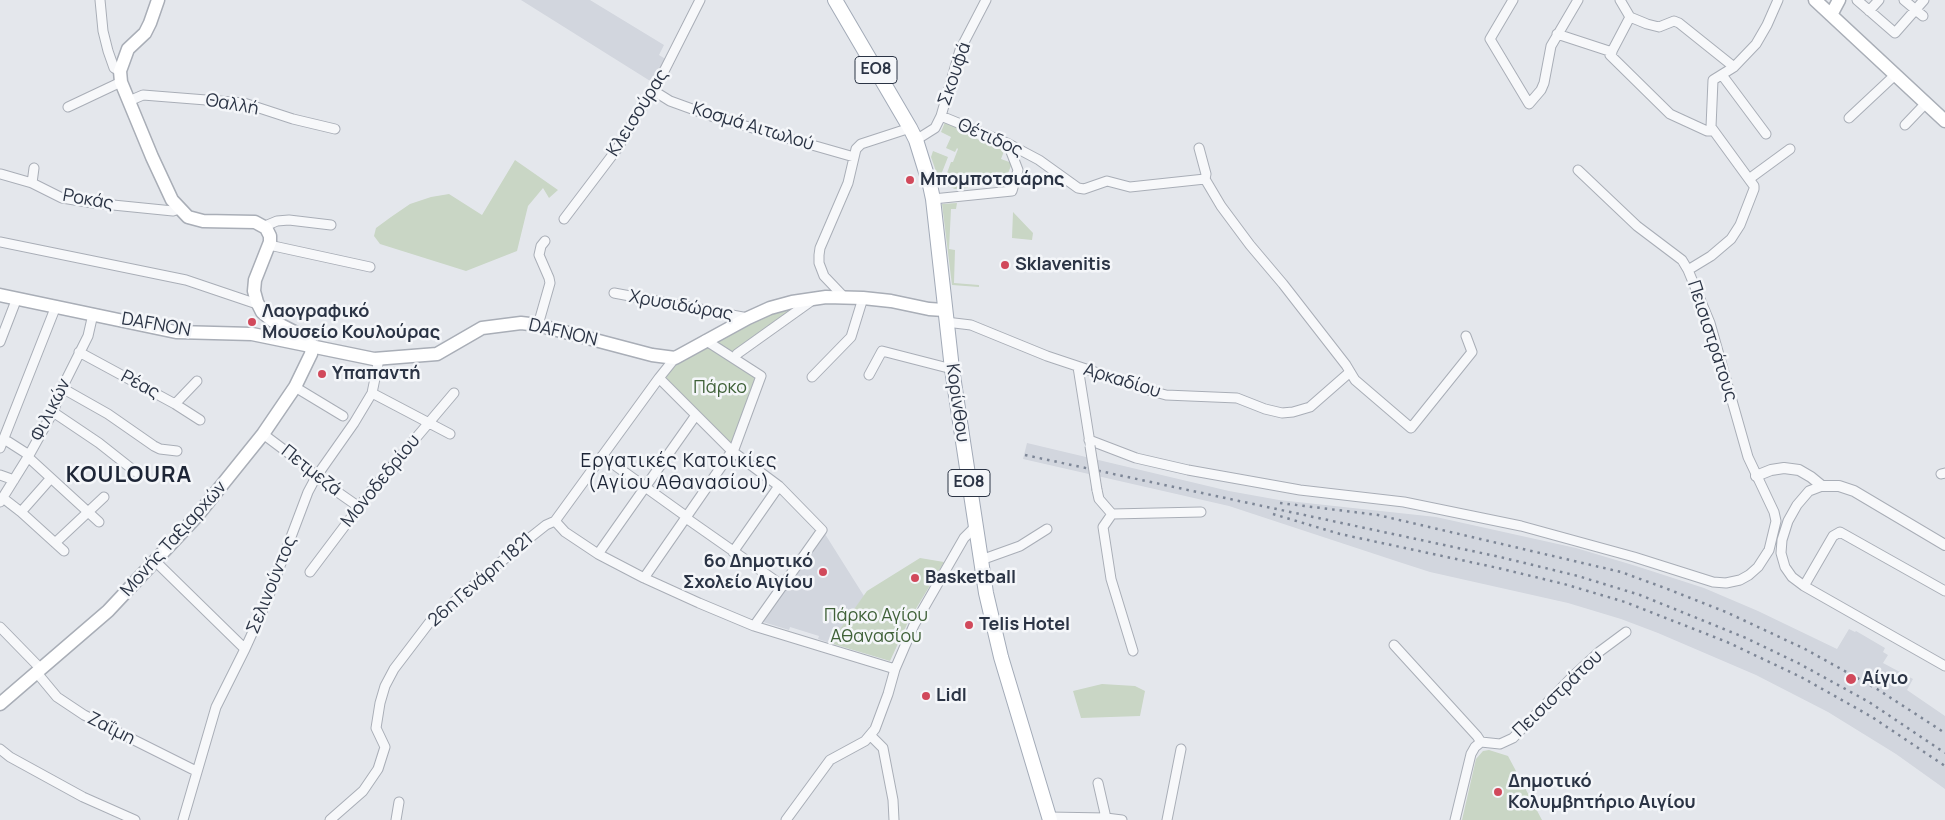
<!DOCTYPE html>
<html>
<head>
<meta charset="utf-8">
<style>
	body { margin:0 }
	canvas { display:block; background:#e4e7ec }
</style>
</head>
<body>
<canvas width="1945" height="820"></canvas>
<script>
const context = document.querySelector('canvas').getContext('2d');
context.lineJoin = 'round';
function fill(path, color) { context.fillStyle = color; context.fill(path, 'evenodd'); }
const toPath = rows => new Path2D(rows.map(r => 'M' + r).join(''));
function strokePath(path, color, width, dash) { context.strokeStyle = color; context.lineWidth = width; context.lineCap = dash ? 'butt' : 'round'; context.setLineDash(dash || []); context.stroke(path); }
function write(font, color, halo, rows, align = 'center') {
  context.font = font + ' Manrope,sans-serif'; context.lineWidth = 5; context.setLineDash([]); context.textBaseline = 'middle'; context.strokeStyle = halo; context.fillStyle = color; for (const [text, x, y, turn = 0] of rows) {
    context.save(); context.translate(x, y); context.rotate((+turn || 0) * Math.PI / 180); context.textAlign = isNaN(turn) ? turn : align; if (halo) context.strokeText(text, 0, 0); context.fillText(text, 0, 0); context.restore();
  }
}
fill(toPath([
	[521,0,590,0,664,45,659,55,667,60,655,84],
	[1027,443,1229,491,1279,500,1436,517,1576,548,1636,566,1704,588,1758,611,1837,649,1849,629,1855,632,1856,631,1885,648,1883,652,1888,655,1883,663,1913,679,1907,690,1945,716,1945,789,1896,754,1828,712,1756,675,1658,633,1621,619,1568,603,1430,572,1399,562,1229,506,1023,459],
	[825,534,864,596,830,643,818,639,819,636,790,627,789,630,763,622]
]), '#d2d6de');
fill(toPath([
	[945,122,978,135,977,139,984,141,986,138,1006,146,1001,159,1012,163,1007,176,996,172,993,178,990,179,989,182,985,181,984,184,980,182,979,178,977,182,964,178,963,182,969,184,968,188,955,189,943,184,951,162,953,162,958,149,957,148,955,152,946,148,951,137,941,132],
	[933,151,948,157,939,180,931,157],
	[515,160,558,190,549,198,543,188,528,206,517,251,466,271,380,244,374,236,376,228,391,217,410,204,431,197,449,194,482,215],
	[957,203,956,209,951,209,949,249,955,250,954,283,979,285,979,287,952,285,942,204],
	[1013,212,1033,233,1032,240,1012,238],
	[803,305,735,354,713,340,760,317],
	[705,344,758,378,732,444,664,377,676,362],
	[920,558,944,562,908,622,890,661,830,643,867,591],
	[1102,684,1135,686,1145,691,1140,716,1081,718,1073,691],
	[1489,750,1508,756,1542,820,1462,820,1476,759,1483,751]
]), '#c9d6c5');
const minor = toPath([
	[100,0,103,31,108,51,114,68,120,71],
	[1513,0,1490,39,1529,104,1541,90,1544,83,1551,46,1578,0],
	[1620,0,1630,17,1647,24,1659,27,1674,21,1679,23,1734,67],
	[1857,0,1895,33,1924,0],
	[1904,0,1923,16],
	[1869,11,1879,0],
	[1630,17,1610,55,1670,114,1707,131,1713,131],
	[1557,34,1612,52],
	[1722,75,1766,134],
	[654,91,670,101,714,117,854,157],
	[129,101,143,95,244,103,293,119,335,129],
	[68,107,121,82],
	[941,116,1007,143,1039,160,1078,188,1084,189,1107,181,1130,187,1205,179,1221,206,1250,245,1283,284,1346,365,1355,380,1411,428,1472,352,1466,336],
	[1849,118,1895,75],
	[1905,125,1926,103],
	[916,140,935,128,941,116,960,50,986,0],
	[1199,148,1206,174,1205,179],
	[1,174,32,183,62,198,93,203,173,211,179,209],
	[1749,179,1790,149],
	[32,183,34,168],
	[933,199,1012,191,1018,170,1008,144],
	[564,219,617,149,640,110,654,91,700,0],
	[265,226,277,221,289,220,331,225],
	[0,242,186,280,257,304],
	[269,245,370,267],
	[1688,270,1711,256,1731,239,1740,225,1754,189,1754,186,1711,127,1713,80,1734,67,1756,44,1767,25,1778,0],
	[614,293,748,318],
	[845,298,824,276,819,263,819,255,820,248,848,183,856,149,861,144,910,128],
	[946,322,971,325,1047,356,1155,392,1166,395,1237,398,1265,409,1282,413,1293,412,1310,407,1350,372],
	[538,325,550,283,549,278,539,255,541,246,545,241],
	[705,340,761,376,733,452],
	[0,342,17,298],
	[79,352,175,404,200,420],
	[737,354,814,299],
	[1078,367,1090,443],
	[869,375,882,351,952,369],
	[812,377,851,337,863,298],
	[659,378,732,451,779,486,822,530,754,626],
	[295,387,343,416],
	[62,388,108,414,154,446,160,449,177,451],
	[372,393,450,434],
	[175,404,197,381],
	[53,412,99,443,137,473],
	[263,434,307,467,316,477,359,507],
	[4,439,29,455],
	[1089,440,1136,458,1188,470,1300,490,1404,502,1521,526,1634,557,1713,582,1726,583,1740,580,1749,575,1758,567,1769,550,1776,521,1774,512,1748,457,1710,323,1688,270,1682,260,1637,226,1578,170],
	[0,448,56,306],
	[602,456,687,517],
	[28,457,99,522],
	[1941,474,1945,473],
	[0,475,14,480],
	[1822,486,1809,491,1797,505,1788,521,1782,540,1781,553,1785,567,1792,577,1804,586,1945,666],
	[1097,490,1099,499,1112,514,1201,512],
	[3,498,21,512,64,551],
	[0,502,28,457,53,412,62,388,88,336,93,314],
	[21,512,51,478],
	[1112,514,1103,527,1111,579,1133,651],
	[686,518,783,586],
	[555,521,565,532,598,554,644,578,699,603,754,626,895,669],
	[55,543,104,497],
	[733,552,779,486],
	[598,554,696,415],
	[154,560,245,649],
	[981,560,1020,546,1047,529],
	[310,572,371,491,454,393],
	[644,578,732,451],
	[1804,586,1833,536,1840,532,1945,591],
	[0,627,41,669],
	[1394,645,1477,736,1481,742],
	[37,673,57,697,84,715,196,771],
	[870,735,883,748,893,800,894,820],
	[0,749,10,757,83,797,135,820],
	[1049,817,1106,818,1098,783],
	[1106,818,1122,820],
	[183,820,216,707,245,649,266,603,308,492,316,477,354,423,372,393,379,359],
	[330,820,363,791,378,769,385,747,376,728,380,703,385,686,394,669,429,623,522,544,546,525,555,521,659,378,675,358],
	[396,820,399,802],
	[786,820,830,760,865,741,875,729,888,694,895,669,914,625,964,538,976,526],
	[1167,820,1181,749],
	[1455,820,1471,754,1475,747,1481,742,1500,744,1513,738,1572,677,1599,652,1626,632]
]);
const tertiary = toPath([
	[1756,476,1771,470,1784,468,1799,470,1811,477,1822,486,1839,486,1854,491,1945,545]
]);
const secondary = toPath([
	[1815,0,1945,121],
	[1831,15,1839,0],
	[0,295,176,332,252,334,374,359,437,354,482,328,521,323,538,325,652,355,675,358,748,318,770,308,792,302,826,297,863,298,891,301,929,309,944,310],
	[0,704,108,611,197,516,263,434,295,387,311,354,312,346,308,339,273,321,262,312,257,302,254,291,255,280,270,242,270,236,266,228,255,222,203,221,188,217,172,200,152,157,121,82,120,71,128,49,145,33,150,23,158,0]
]);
const primary = toPath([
	[835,0,910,128,916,140,930,185,933,199,952,369,986,593,1001,657,1050,820]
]);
strokePath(minor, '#a9aeb7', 11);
strokePath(tertiary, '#a9aeb7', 12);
strokePath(secondary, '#a9aeb7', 15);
strokePath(primary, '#a3abb8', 16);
strokePath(minor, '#f7f8fa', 9);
strokePath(tertiary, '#f7f8fa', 10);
strokePath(secondary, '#fff', 12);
strokePath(primary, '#fff', 14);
strokePath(toPath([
	[1025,455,1500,557,1578,576,1640,595,1746,638,1798,663,1869,702,1945,753],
	[1280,503,1378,515,1621,572,1665,588,1726,612,1805,649,1877,689,1945,733],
	[1273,514,1340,534,1498,568,1564,584,1625,602,1727,642,1801,677,1872,717,1945,766]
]), '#7d8696', 2.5, [2.5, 5]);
const minorBridge = toPath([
	[1090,446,1097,490]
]);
strokePath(minorBridge, '#a9aeb7', 11, []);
strokePath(minorBridge, '#f7f8fa', 9);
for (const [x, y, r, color] of [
	[910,180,5,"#d1495b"],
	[1005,265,5,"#d1495b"],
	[252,322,5,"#d1495b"],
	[322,374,5,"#d1495b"],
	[823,572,5,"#d1495b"],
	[915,578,5,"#d1495b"],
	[969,625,5,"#d1495b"],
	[1851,679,6,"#d1495b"],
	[926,696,5,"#d1495b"],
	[1498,792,5,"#d1495b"]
]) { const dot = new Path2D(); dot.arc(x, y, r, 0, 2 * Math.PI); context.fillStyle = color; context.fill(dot); strokePath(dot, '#f4f6f9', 2); }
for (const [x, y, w] of [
	[876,70,42],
	[969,483,42]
]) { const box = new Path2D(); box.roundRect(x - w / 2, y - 13.5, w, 27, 4); context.fillStyle = '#f4f6f9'; context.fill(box); strokePath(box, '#2b3445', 1); }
write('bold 16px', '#2b3445', null, [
	["ΕΟ8",876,70],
	["ΕΟ8",969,483]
]);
write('18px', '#2b3445', '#f4f6f9', [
	["Σκουφά",955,74,-71],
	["Θαλλή",232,105,10],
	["Κλεισούρας",638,113,-58],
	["Κοσμά Αιτωλού",753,127,17],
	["Θέτιδος",990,138,24],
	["Ροκάς",88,200,10],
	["Χρυσιδώρας",681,306,10],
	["DAFNON",156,325,10],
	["DAFNON",563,333,13],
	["Πεισιστράτους",1712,341,72],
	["Αρκαδίου",1122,381,17],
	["Ρέας",140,385,28],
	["Κορίνθου",957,403,82],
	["Φιλικών",51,410,-64],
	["Πετμεζά",311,471,38],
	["Μονοδεδρίου",381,481,-51],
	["Μονής Ταξιαρχών",174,539,-48],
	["26η Γενάρη 1821",481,580,-41],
	["Σελινούντος",272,585,-68],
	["Πεισιστράτου",1558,694,-44],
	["Ζαΐμη",111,729,27]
]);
write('bold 18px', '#2b3445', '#f4f6f9', [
	["Μπομποτσιάρης",920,180],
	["Sklavenitis",1015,265],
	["Λαογραφικό",262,312],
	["Μουσείο Κουλούρας",262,333],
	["Υπαπαντή",332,374],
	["6ο Δημοτικό",813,562,"right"],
	["Σχολείο Αιγίου",813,583,"right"],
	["Basketball",925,578],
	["Telis Hotel",979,625],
	["Αίγιο",1862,679],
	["Lidl",936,696],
	["Δημοτικό",1508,782],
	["Κολυμβητήριο Αιγίου",1508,803]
], 'left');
write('18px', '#3f6138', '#f4f6f9', [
	["Πάρκο",720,388],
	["Πάρκο Αγίου",876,616],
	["Αθανασίου",876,637]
]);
context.letterSpacing = '1px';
write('19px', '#1d2536', '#f4f6f9', [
	["Εργατικές Κατοικίες",679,462],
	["(Αγίου Αθανασίου)",679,484]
]);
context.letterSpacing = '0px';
context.letterSpacing = '1px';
write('bold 22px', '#1d2536', '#f4f6f9', [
	["KOULOURA",129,476]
]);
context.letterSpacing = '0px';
</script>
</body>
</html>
